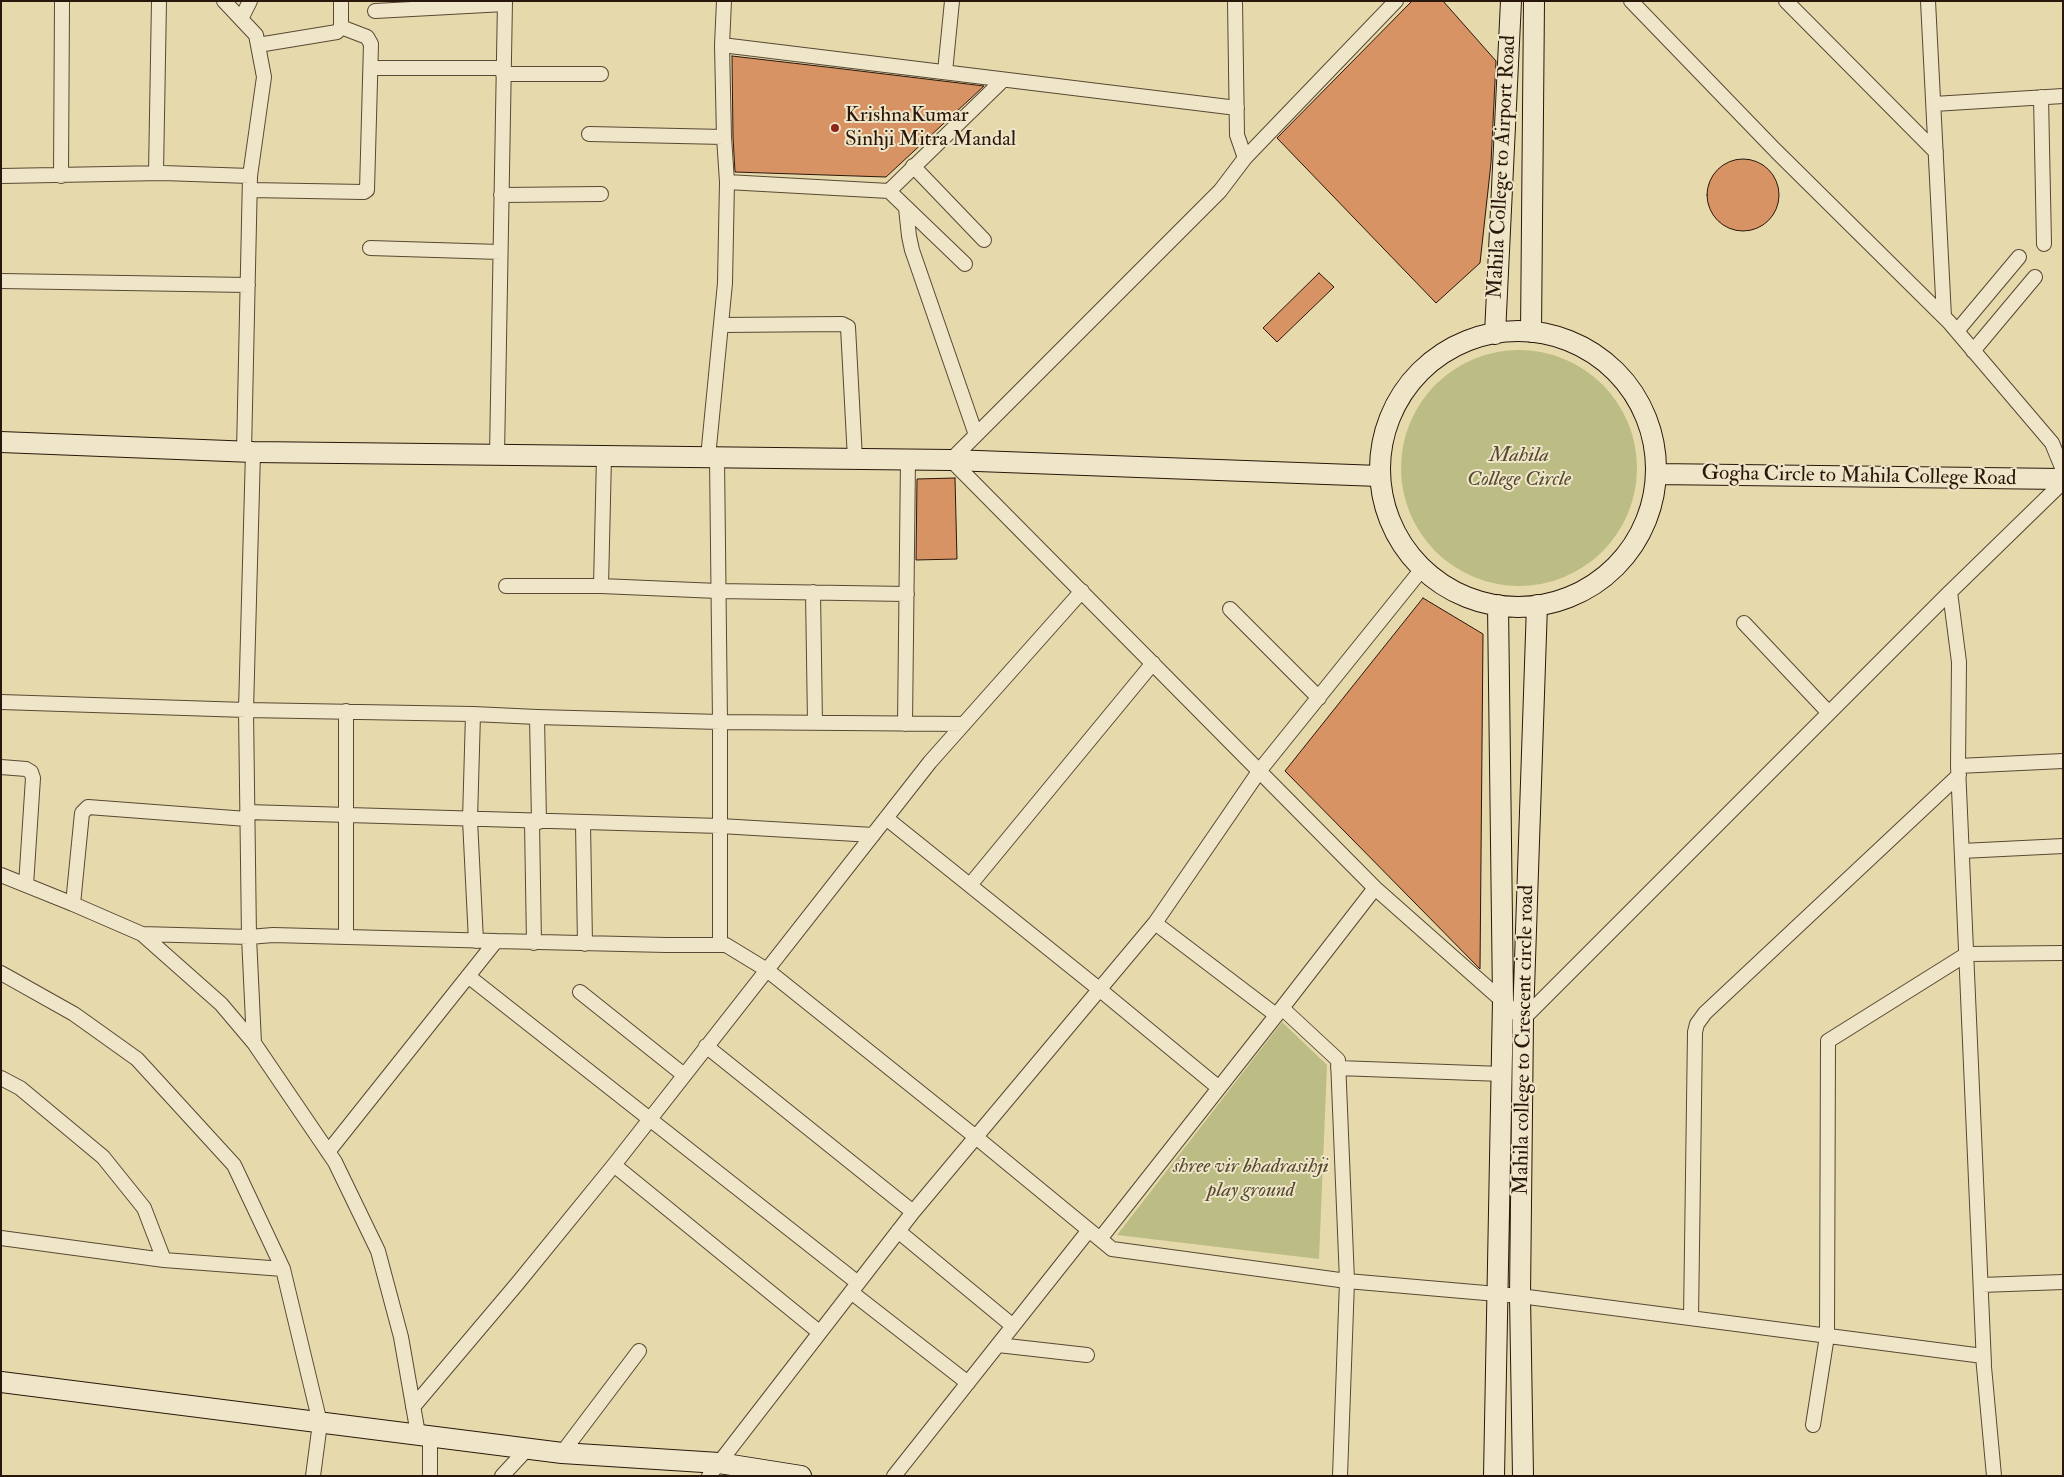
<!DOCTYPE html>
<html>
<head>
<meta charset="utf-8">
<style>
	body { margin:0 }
	#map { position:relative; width:2064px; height:1477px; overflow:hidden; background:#e6d9ac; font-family:"IM FELL Double Pica",serif }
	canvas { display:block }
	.frame { position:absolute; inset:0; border:2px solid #2a170b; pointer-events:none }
</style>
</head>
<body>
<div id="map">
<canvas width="2064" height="1477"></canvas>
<div class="frame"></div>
</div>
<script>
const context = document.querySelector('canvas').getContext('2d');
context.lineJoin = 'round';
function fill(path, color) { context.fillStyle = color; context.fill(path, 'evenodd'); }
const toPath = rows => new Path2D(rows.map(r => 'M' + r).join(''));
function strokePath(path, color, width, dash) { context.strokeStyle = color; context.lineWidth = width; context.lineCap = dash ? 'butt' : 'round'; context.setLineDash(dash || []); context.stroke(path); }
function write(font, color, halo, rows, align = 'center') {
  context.font = font + ' "IM FELL Double Pica",serif'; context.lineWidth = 4; context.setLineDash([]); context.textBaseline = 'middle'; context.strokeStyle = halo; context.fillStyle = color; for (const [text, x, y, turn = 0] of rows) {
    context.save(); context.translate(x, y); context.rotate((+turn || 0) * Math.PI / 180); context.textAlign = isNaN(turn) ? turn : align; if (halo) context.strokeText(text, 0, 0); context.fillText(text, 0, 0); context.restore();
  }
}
fill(toPath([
	'1401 468a118 118 0 1 1 236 0a118 118 0 1 1-236 0Z',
	[1282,1022,1327,1065,1319,1259,1117,1235]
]), '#bcbd84');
const building = toPath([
	[1412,1,1443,1,1496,61,1491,163,1480,263,1436,303,1277,138,1412,1],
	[732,56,835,68,984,86,886,177,735,172,733,137,732,56],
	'1707 195a36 36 0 1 1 72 0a36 36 0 1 1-72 0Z',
	[1319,273,1334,287,1277,342,1263,328,1319,273],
	[955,478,957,559,916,560,917,479,955,478],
	[1423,598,1483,634,1480,969,1285,771,1423,598]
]);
fill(building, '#d79363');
strokePath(building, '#2a170b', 1);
const street = toPath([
	[224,1,256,35,264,77,250,176],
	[1235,1,1237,135,1245,158],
	[1396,1,1245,158,1220,191,951,460,1375,888,1523,1019,1950,592],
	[1631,1,1776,151,1949,322,2052,443,2063,470],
	[1786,1,1936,152],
	[1928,1,1944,317],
	[375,11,505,4],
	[241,19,250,1],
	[258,45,337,32,341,27,341,1],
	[722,45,1237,108],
	[371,68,504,68],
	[945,72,952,1],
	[503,74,601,74],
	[2041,97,2044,244],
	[1934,104,2063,96],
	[589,134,724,137],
	[913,166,984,240],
	[156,173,159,1],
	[1,176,163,173,250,176,244,452],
	[61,176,62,1],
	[727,182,889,191,1003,80],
	[250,190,364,192,367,190,371,44,367,37,341,27],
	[889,191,965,264],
	[501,195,601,194],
	[906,208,909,236,912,250,976,435],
	[370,248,500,252],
	[1,281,248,285],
	[721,325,842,324,848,327,855,459],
	[1957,331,2019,257],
	[1973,351,2035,277],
	[253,452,246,710,473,714,537,717,720,722,720,945],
	[497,455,505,1],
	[708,457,725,283,727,182,724,137,722,45,724,1],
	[717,457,720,722,964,724],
	[506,586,601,586,718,591,907,594],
	[601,586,604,456],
	[813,592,815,723],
	[1230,609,1319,698],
	[1744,623,1829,713],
	[1,702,246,710,249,937,254,1043],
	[473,714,470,820,476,941],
	[537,717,539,822],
	[905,724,908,459],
	[1958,766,2063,761],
	[1,767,26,769,31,772,33,778,26,885],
	[247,812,720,826,873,835],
	[886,818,1099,989,1219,1088],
	[532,822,534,943],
	[583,823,585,944],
	[1962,851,2063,846],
	[1,875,73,904,142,934,221,1004,254,1043,335,1162,378,1251,401,1337,418,1434],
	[970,885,1153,663],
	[73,904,82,813,88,807,247,819],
	[1155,923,1276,1015],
	[142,934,249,937,273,935,496,941],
	[346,937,346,711],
	[1,973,74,1014,137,1059,234,1165,283,1269,320,1423,313,1476],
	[468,976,858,1283],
	[580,992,684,1075],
	[1282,1008,1375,888],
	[706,1046,913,1212],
	[1338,1068,1502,1074],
	[1,1078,20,1088,103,1157,144,1208,164,1260],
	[328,1152,496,941,666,945,726,945,767,970,977,1138,1112,1249,1347,1281,1520,1296,1983,1356,1994,1476],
	[614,1165,819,1332],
	[898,1231,1013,1326],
	[1,1238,164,1260,283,1269],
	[1100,1239,1282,1008,1338,1060,1347,1281,1340,1476],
	[1981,1285,2063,1282],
	[851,1292,968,1383],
	[1691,1318,1695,1032,1697,1024,1705,1013,1959,775],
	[998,1345,1087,1355],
	[1984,1364,1958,766,1959,662,1950,592,2063,482],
	[413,1407,517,1284,614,1165,930,762,1082,591],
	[1813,1425,1827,1336,1828,1041,1967,954,2063,953],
	[562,1453,639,1351],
	[430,1476,430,1437],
	[502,1476,527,1449],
	[709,1476,913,1212,1155,923,1260,770,1422,569],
	[894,1476,1089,1230]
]);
const secondary = toPath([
	'1380 469a138 138 0 1 1 276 0a138 138 0 1 1-276 0Z',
	[1531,332,1534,1],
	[1495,334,1511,1],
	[1,442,253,452,951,460,1379,476],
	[1656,474,2063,479],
	[1,1382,562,1453,719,1463,801,1476],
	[1494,1476,1503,1000,1498,605],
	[1523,1476,1520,1296,1523,1019,1537,605]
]);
strokePath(street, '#594833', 16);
strokePath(secondary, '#2a170b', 22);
strokePath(street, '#efe6c9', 14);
strokePath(secondary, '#efe6c9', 20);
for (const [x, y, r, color] of [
	[835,128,5,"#8f2418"]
]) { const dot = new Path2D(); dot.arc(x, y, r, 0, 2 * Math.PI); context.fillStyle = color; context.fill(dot); strokePath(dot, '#efe6c9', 2); }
write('21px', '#2a170b', '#efe6c9', [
	["KrishnaKumar",845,116],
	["Sinhji Mitra Mandal",845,140]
], 'left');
write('21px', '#2a170b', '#efe6c9', [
	["Mahila College to Airport Road",1503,167,-87],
	["Gogha Circle to Mahila College Road",1859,477,1],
	["Mahila college to Crescent circle road",1525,1040,-89]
]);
write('italic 21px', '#56492f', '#efe6c9', [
	["Mahila",1519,456],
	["College Circle",1519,480],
	["shree vir bhadrasihji",1251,1167],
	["play ground",1251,1191]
]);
</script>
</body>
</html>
